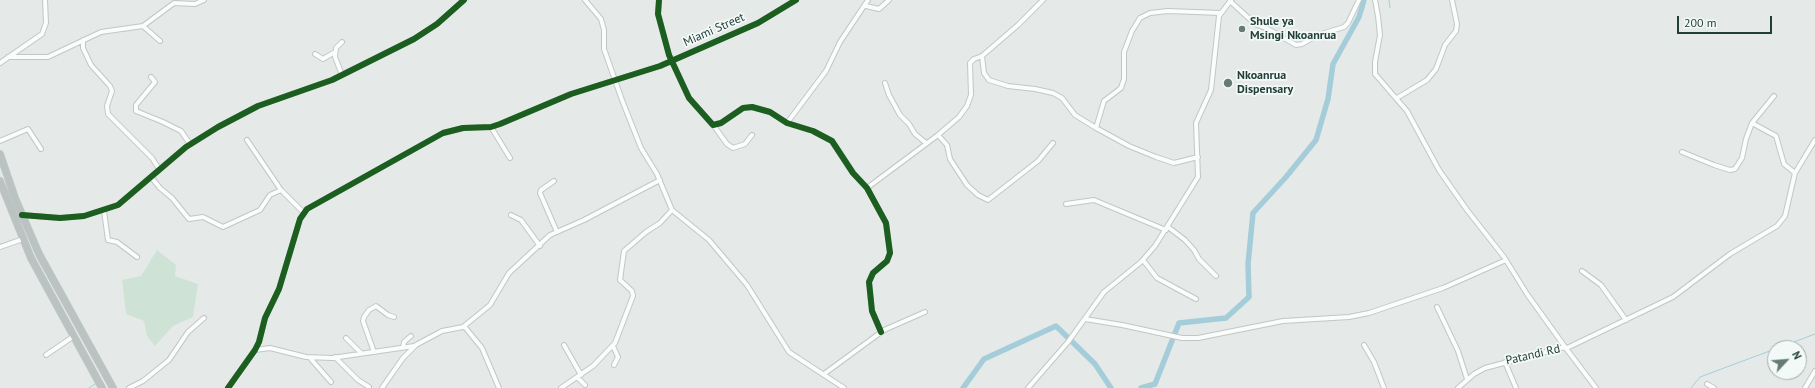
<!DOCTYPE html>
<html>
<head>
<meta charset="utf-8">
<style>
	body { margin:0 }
	#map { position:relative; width:1815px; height:388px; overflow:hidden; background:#e5eae8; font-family:"PT Sans",sans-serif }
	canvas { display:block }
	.north { position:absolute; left:1767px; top:340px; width:40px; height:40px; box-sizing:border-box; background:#f3f9f7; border:1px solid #9faeab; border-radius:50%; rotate:64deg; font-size:11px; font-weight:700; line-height:16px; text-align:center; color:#223e39 }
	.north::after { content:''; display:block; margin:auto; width:14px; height:18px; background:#667a76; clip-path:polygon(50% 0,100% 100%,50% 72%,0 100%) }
	.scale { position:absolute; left:1677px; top:16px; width:95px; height:18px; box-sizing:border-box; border:2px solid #223e39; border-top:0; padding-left:5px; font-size:12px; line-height:14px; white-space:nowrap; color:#223e39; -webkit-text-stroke:3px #f3f9f7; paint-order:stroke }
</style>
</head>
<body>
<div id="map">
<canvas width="1815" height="388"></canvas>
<div class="north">N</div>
<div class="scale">200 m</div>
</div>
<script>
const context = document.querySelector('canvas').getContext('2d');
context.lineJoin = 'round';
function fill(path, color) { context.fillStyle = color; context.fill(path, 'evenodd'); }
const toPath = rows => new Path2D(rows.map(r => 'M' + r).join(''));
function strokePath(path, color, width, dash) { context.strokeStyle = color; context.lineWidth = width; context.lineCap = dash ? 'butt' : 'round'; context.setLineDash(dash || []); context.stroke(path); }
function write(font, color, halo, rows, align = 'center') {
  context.font = font + ' "PT Sans",sans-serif'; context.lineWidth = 3.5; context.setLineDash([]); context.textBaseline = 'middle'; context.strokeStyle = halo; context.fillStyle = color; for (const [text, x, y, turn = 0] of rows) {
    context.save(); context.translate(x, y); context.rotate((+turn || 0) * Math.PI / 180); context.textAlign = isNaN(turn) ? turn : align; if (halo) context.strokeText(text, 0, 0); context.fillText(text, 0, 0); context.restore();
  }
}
fill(toPath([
	[157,250,176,265,175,276,198,284,193,317,173,326,155,346,147,336,144,321,126,314,122,280,141,276]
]), '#cee3d6');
strokePath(toPath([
	[1389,0,1390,8],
	[1778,348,1815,334],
	[89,388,95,384],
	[1691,388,1700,377,1775,349]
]), '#a5cdd9', 1);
strokePath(toPath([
	[963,388,984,359,1056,326,1095,364,1111,388],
	[1141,388,1155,384,1179,323,1226,318,1249,297,1248,264,1253,213,1286,177,1316,140,1328,99,1333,64,1359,17,1364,0]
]), '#a5cdd9', 5.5);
const minor = toPath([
	[585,0,601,19,604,30,604,49,622,100,641,148,657,174,672,210,709,240,747,285,789,352,844,388],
	[659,0,658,14,669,55,689,98,713,125,721,123,743,108,752,107,770,112,787,123,813,131,832,141,853,173,867,188,886,223,890,253,887,261,873,273,869,282,872,311,881,332],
	[1043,0,1018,25,982,56,984,73,989,80,1008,86,1035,89,1053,93,1062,98,1075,115,1096,128,1129,146,1156,157,1174,163,1198,157],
	[1375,0,1378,16,1380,35,1375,62,1375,74,1407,111,1439,170,1467,210,1504,257,1527,294,1565,347],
	[1230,1,1255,24,1268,29,1296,45,1302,44,1318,35,1344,27,1348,23,1359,0],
	[866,6,879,9,889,0],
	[143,26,160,41],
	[83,40,83,48,91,65,110,86,112,91,107,106,108,114,152,158,159,169],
	[315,54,323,59,335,52],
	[8,57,48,57,101,32,143,26,174,3,195,4,204,0],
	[0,63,42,34,46,23,45,0],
	[342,75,335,57,336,48,342,42],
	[151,77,155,82,136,105,136,111,163,122,181,131,190,144],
	[885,83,889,95,900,115,909,124,915,134,926,143],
	[1397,98,1427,80,1436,69,1445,45,1456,31,1457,24,1452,0],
	[787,123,826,71,840,42,868,0],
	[1752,123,1776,136,1784,164,1795,173],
	[714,126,727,144,733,148,745,144,752,135],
	[491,127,510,158],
	[1096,128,1104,101,1121,88,1124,79,1124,52,1132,31,1140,18,1150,13,1168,11,1221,13],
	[938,135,959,117,967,106,971,95,970,63,974,59,982,56],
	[247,140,281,190,303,212],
	[0,141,28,129,41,149],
	[1682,152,1714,165,1730,170,1735,169,1742,158,1746,139,1752,123,1774,96],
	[151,177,160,188,172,198,189,219,203,217,223,227,260,210,270,195,281,190],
	[554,181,541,190,540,193,557,232],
	[867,188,938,135,947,145,950,159,967,185,978,195,988,200,1038,161,1053,143],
	[1066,204,1094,200,1166,230],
	[104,211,108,240,117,242,137,257],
	[22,215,60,218,84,216,118,205,186,147,218,127,258,106,332,80,414,39,437,24,464,0],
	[511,215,521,220,540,246],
	[1168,227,1185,240,1194,250,1199,259,1216,276],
	[0,247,23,239],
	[1143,260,1157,278,1196,299],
	[1582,271,1601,285,1626,320],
	[1437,307,1458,351,1467,379],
	[1085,319,1122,325,1182,338,1198,338,1283,321,1349,317,1369,313,1443,288,1506,260],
	[464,326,482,348,499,388],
	[346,338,361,353],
	[564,345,581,375],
	[1364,345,1374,362,1384,388],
	[613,346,618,357,614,365],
	[403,347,404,342,411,336],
	[1567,348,1673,297,1730,254,1777,226,1785,216,1795,173,1815,140],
	[255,350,270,348,306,357,332,358,414,346,442,331,463,327,490,305,509,273,550,235,584,220,660,180],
	[374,352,363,321,364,317,369,310,376,306,388,315,394,317],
	[46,355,74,336],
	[335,357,358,380,369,387],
	[310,358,331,382],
	[1505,362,1516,388],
	[824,374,884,330,925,312],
	[577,377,585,385],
	[1707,384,1714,388],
	[129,388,143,381,169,360,188,332,204,318],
	[228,388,255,350,259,342,265,318,279,289,300,219,307,209,443,133,463,128,491,127,500,124,571,94,660,66,758,23,796,0],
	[382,388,403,358,415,346],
	[561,388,593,366,615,343,633,296,632,291,620,280,624,251,646,232,660,223,672,210],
	[1028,388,1068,342,1104,292,1141,262,1155,246,1198,177,1196,123,1211,90,1219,16,1231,0],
	[1458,388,1474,374,1485,368,1565,347,1596,388],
	[1805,388,1815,371]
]);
const highway = toPath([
	[0,154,15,198,39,254,113,388],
	[0,181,31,258,102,388]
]);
strokePath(minor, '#c2c7c5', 6);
strokePath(highway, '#bdc6c4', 8);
strokePath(minor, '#fbfcfc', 4);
strokePath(highway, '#bac3c2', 6);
strokePath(toPath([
	[659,0,658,14,669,55,689,98,713,125,721,123,743,108,752,107,770,112,787,123,813,131,832,141,853,173,867,188,886,223,890,253,887,261,873,273,869,282,872,311,881,332],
	[22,215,60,218,84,216,118,205,186,147,218,127,258,106,332,80,414,39,437,24,464,0],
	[228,388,255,350,259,342,265,318,279,289,300,219,307,209,443,133,463,128,491,127,500,124,571,94,660,66,758,23,796,0]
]), '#1b5e20', 6);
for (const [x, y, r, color] of [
	[1242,29,4,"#667a76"],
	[1228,83,5,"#667a76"]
]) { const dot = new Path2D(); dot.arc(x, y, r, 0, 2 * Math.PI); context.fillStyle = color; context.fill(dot); strokePath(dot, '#f3f9f7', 1.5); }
write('bold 12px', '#223e39', '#f3f9f7', [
	["Shule ya",1250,22],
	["Msingi Nkoanrua",1250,36],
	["Nkoanrua",1237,76],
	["Dispensary",1237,90]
], 'left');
write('12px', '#223e39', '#f3f9f7', [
	["Miami Street",714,30,-24],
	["Patandi Rd",1533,355,-13]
]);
</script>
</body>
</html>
